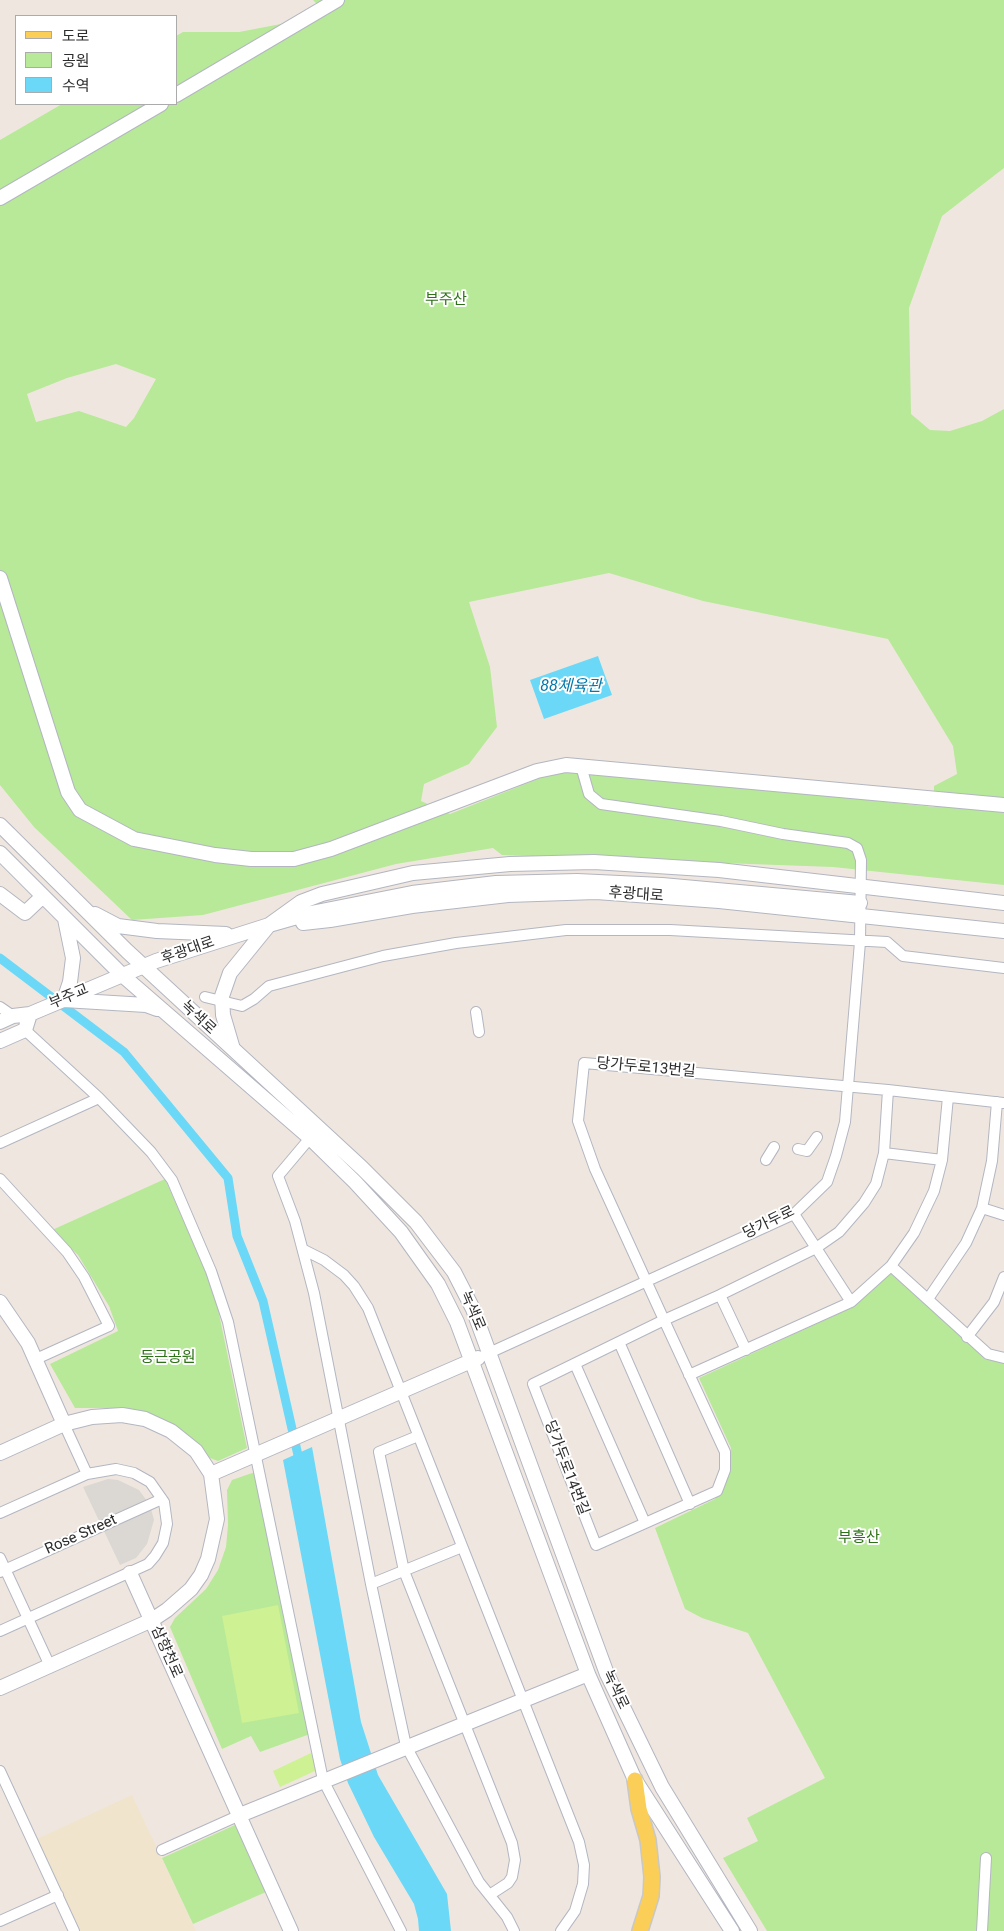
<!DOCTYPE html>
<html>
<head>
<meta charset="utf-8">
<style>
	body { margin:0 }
	#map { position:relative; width:1004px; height:1931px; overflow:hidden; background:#efe7df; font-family:Roboto,"Noto Sans KR",sans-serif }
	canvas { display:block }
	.legend { position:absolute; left:15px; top:15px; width:162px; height:90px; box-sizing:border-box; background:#fff; border:1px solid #ababab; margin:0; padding:6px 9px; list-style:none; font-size:15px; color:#2d2d2d }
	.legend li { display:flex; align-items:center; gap:10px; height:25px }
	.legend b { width:25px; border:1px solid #ababab }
</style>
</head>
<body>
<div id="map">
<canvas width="1004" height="1931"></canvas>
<ul class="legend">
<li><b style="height:6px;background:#fbce58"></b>도로</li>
<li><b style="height:14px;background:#b7e998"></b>공원</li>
<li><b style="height:14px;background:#6bd8f7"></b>수역</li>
</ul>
</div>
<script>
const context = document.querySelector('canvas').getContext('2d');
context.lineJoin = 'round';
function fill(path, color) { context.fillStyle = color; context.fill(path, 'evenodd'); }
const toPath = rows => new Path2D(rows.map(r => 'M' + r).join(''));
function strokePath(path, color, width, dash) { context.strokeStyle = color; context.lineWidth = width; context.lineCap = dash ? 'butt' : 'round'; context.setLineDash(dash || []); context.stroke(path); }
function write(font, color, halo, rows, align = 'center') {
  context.font = font + ' Roboto,"Noto Sans KR",sans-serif'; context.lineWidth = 4; context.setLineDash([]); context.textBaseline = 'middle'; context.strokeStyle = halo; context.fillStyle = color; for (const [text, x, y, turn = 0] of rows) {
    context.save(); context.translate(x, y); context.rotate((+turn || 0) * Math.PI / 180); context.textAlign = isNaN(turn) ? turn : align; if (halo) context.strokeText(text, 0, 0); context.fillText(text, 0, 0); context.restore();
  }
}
fill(toPath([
	[132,1795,196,1931,78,1931,37,1839]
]), '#f1e4cd');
fill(toPath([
	[313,0,1004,0,1004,168,942,216,909,308,911,414,930,430,950,431,982,421,1004,409,1004,885,833,867,502,855,493,848,396,864,203,915,132,920,34,827,0,785,0,140,62,104,176,104,176,36,183,32,239,32,328,15],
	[116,364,156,379,134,418,126,427,79,411,36,422,27,394,67,378],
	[609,573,703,601,888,639,953,746,957,774,934,786,934,807,610,773,568,772,548,775,450,814,421,801,424,784,469,764,497,727,490,667,469,602],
	[165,1179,214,1290,247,1448,218,1461,210,1458,180,1429,145,1412,114,1408,75,1408,50,1364,118,1331,109,1306,78,1255,52,1230],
	[891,1272,985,1359,1004,1363,1004,1931,767,1931,723,1858,758,1841,747,1818,825,1778,748,1633,702,1618,685,1609,655,1528,715,1499,729,1474,731,1448,699,1378,853,1307],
	[255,1472,310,1734,260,1752,251,1736,222,1749,170,1627,175,1618,206,1589,218,1570,226,1547,228,1525,227,1490,232,1480],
	[235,1825,266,1892,193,1924,162,1858]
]), '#b7e998');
fill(toPath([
	[278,1605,299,1713,242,1723,222,1616],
	[311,1753,317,1770,280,1787,273,1771]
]), '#cdf193');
fill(toPath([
	[108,1479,118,1480,139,1490,150,1505,154,1520,147,1544,136,1558,120,1565,83,1487]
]), '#dbd7d2');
fill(toPath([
	[598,656,612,695,544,719,530,680],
	[312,1447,361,1722,378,1775,447,1894,451,1931,419,1931,418,1919,414,1904,374,1837,348,1783,340,1759,283,1460]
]), '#6bd8f7');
strokePath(toPath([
	[0,958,124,1052,228,1178,237,1236,263,1301,300,1464]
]), '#6bd8f7', 9);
const street = toPath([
	[205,997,242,1006,254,999,269,986,383,956,456,943,566,930,670,930,887,942,903,956,1004,968],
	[0,1007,13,1016],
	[476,1012,479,1032],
	[25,1030,99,1098,151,1152,172,1180,211,1271,228,1322,323,1780,401,1931],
	[888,1090,584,1063,578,1121,595,1169,664,1320,725,1452,725,1470,717,1491,596,1545,533,1384,664,1320,720,1295,816,1248,839,1232,864,1203,876,1184,884,1153,888,1090,1004,1103],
	[997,1102,992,1161,982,1208,1004,1215],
	[310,1138,278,1176,295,1221,314,1293,371,1584,406,1746,479,1882,507,1917,514,1931],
	[0,1143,99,1098],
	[798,1149,807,1151,817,1137],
	[884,1153,942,1160],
	[766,1160,774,1147],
	[0,1179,67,1252,84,1277,109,1326,36,1359],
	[304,1250,324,1260,344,1275,354,1286,368,1308,579,1842,584,1865,583,1884,575,1911,561,1931],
	[891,1266,914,1233,934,1191,942,1160,948,1097],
	[720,1295,746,1350],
	[928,1299,966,1243,982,1208],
	[851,1302,891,1266,988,1354,1004,1358],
	[967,1337,994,1302,1004,1277],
	[619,1342,690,1504],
	[489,1353,794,1214,827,1182,836,1156,845,1122,860,942,861,860,857,848,848,843,783,834,721,821,601,804,589,794,581,766],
	[575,1364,645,1523],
	[689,1375,851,1302,794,1214],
	[64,1424,87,1474],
	[418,1436,379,1452,404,1571,512,1843,515,1860,512,1877,508,1883,491,1894],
	[0,1513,87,1474,116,1469,134,1473,150,1482,164,1502,167,1524,163,1543,155,1556,148,1564,0,1631],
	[0,1558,50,1666],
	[0,1572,162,1499],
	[371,1584,462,1547],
	[0,1771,74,1931],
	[162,1850,240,1815],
	[0,1921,58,1895],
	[982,1931,986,1858]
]);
const secondary = toPath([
	[176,95,337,0],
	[0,198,161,104],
	[0,578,68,792,80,810,134,839,215,855,251,859,294,859,331,849,537,771,566,765,1004,805],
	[0,825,127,951,362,1168,416,1222,454,1272,473,1309,607,1674,662,1787,750,1931],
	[0,853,121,974,310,1138,355,1182,401,1232,438,1284,457,1322,588,1674,635,1780,732,1931],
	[0,894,25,913,43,896],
	[860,903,662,885,577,881,496,883,412,893,311,913,269,925,301,902,322,894,413,873,510,864,594,862,719,870,1004,903],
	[95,914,118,926,157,931,226,934],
	[65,919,73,958,70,982,64,1000,146,1005,157,1009],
	[303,923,330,920,412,906,508,895,596,892,719,901,1004,931],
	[0,1022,13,1016,30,1014,156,961,269,925],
	[0,1041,25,1030,30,1014],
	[233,1049,223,1015,222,996,230,973,269,925],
	[0,1302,28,1343,64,1424],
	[0,1453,64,1424,92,1417,122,1415,145,1419,171,1431,196,1451,211,1474,217,1519,208,1559,201,1575,191,1589,167,1610,152,1620,0,1688],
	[211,1474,478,1358],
	[130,1573,291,1931],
	[240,1815,588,1674]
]);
const primary = toPath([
	[635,1780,639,1809,648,1840,652,1877,651,1896,640,1931]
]);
strokePath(street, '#b3b6c1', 12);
strokePath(secondary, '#b3b6c1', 16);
strokePath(primary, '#c8c8c8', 18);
strokePath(street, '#fff', 10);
strokePath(secondary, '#fff', 14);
strokePath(primary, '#fbce58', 15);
write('15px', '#2d7116', '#fff', [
	["부주산",446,300],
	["둥근공원",168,1358],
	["부흥산",859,1538]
]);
write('15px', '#2d2d2d', '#fff', [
	["후광대로",636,895,4],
	["후광대로",188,951,-19],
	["부주교",69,997,-23],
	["녹색로",198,1018,43],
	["당가두로13번길",646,1068,5],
	["당가두로",769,1223,-26],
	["녹색로",472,1311,67],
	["당가두로14번길",566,1468,69],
	["Rose Street",81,1535,-24],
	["삼향천로",166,1652,66],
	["녹색로",615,1690,65]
]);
write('italic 16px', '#0478aa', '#fff', [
	["88체육관",571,687]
]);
</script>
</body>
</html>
